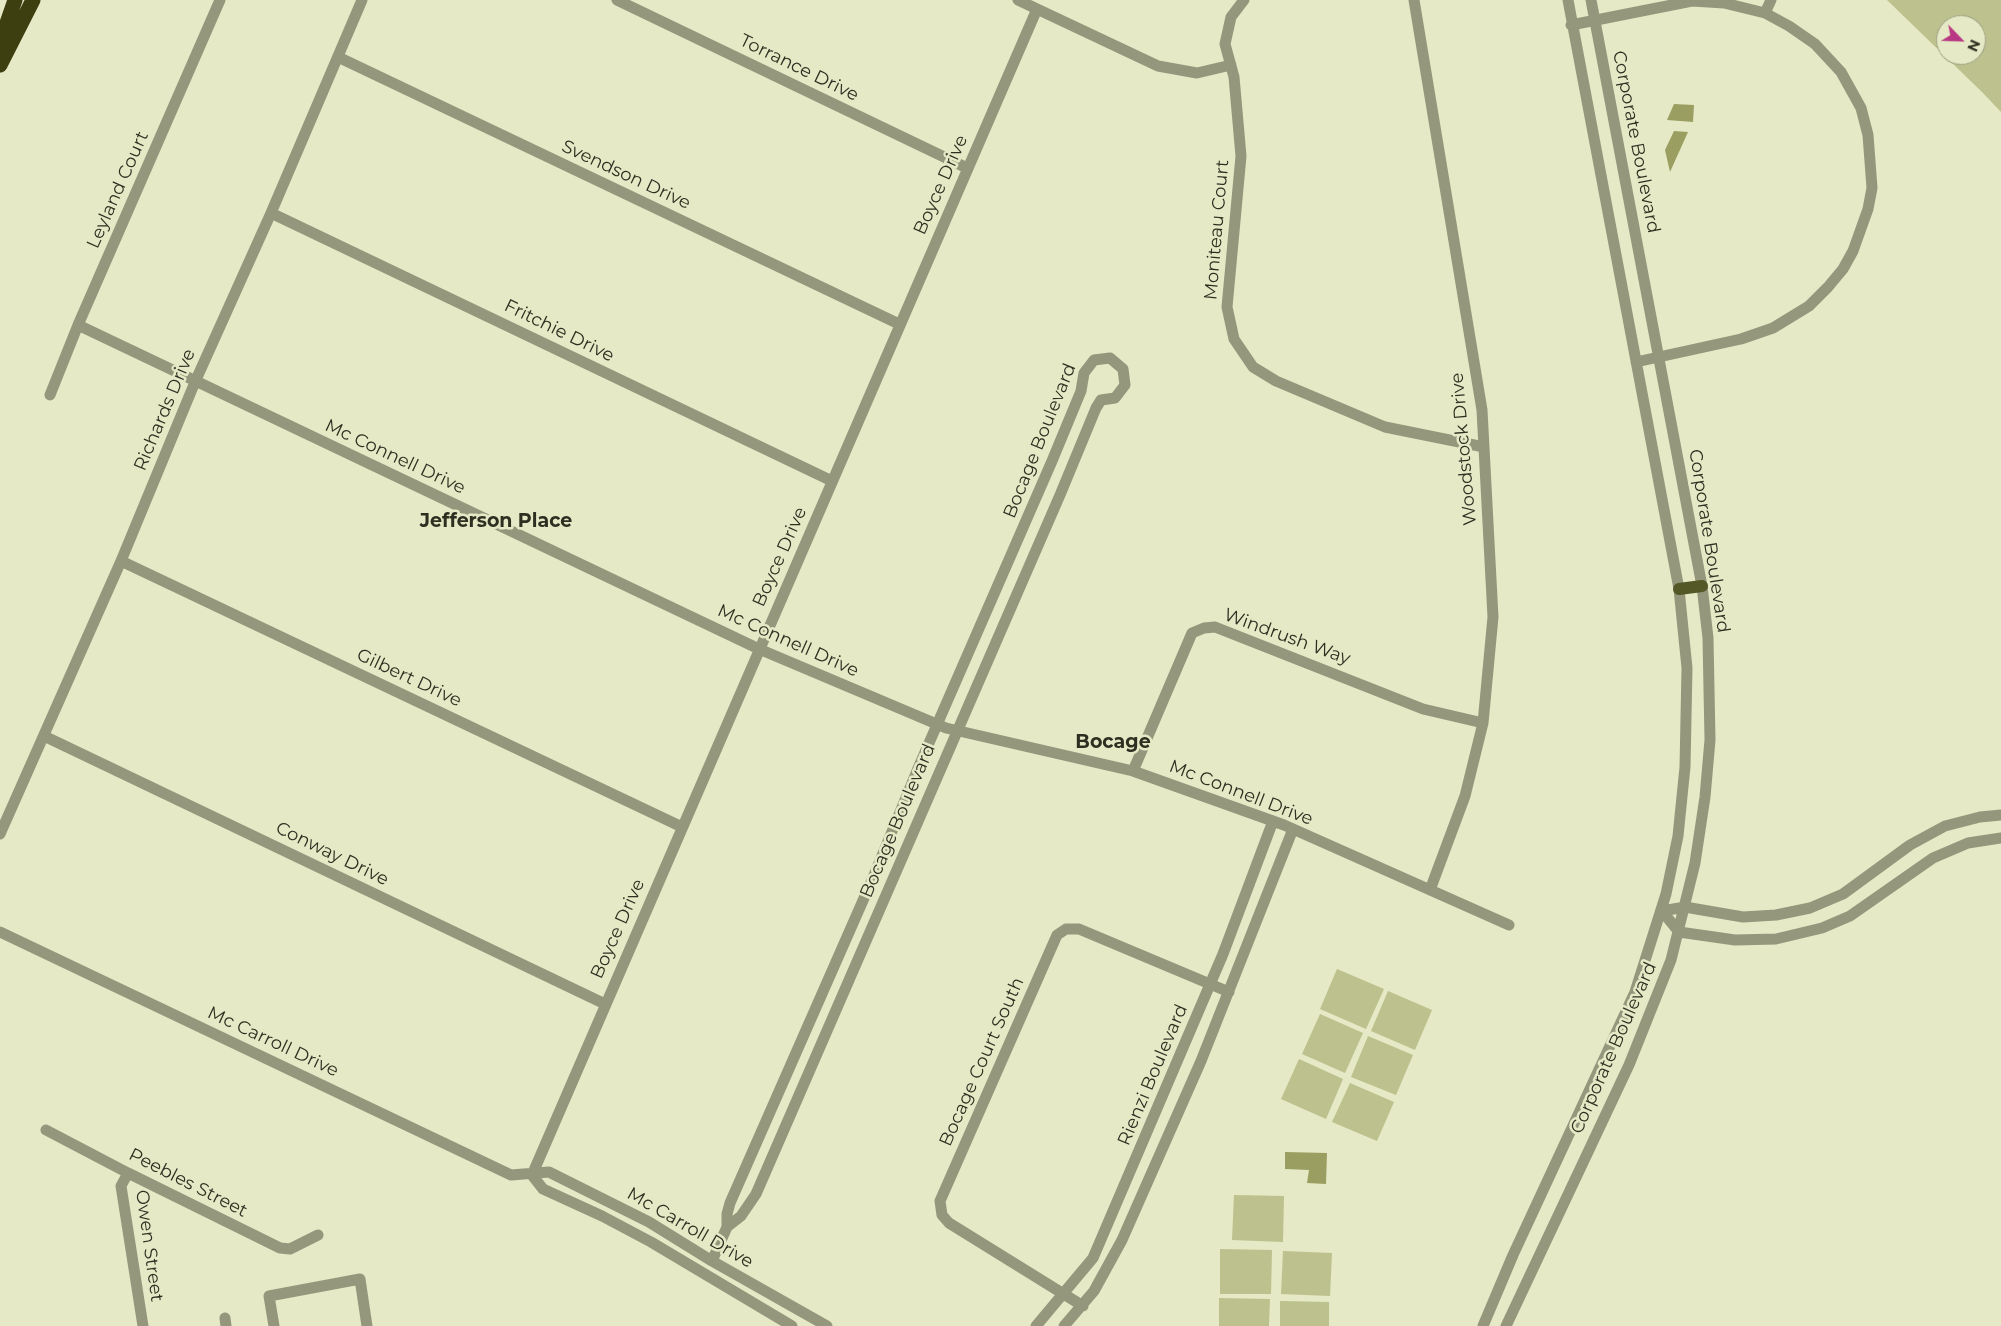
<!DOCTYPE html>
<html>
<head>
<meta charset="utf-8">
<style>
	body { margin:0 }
	#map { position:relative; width:2001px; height:1326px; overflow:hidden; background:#e5e9c5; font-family:Montserrat,sans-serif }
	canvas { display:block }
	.north { position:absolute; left:1936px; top:15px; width:50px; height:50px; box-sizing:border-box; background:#e5e9c5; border:1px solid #9c9f83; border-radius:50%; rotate:114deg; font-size:14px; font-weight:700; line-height:20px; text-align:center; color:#2e2f21 }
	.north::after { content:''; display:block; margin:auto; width:18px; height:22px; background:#b93883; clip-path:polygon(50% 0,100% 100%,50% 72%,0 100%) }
</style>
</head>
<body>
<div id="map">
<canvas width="2001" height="1326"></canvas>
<div class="north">N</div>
</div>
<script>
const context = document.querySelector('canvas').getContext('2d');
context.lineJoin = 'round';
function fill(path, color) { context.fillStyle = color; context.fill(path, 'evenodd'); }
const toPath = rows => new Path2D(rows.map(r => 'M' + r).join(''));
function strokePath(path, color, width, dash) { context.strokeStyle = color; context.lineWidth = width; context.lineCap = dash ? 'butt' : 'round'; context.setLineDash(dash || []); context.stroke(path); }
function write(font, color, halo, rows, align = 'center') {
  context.font = font + ' Montserrat,sans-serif'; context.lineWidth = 5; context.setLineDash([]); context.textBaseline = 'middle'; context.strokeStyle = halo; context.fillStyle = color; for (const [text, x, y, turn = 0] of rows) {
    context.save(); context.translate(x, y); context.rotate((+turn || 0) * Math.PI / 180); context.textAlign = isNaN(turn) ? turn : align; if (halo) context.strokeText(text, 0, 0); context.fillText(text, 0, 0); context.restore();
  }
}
fill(toPath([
	[1887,0,2001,0,2001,112,1982,92],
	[1946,25,1976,25,1976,55,1946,55],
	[1337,969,1384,989,1366,1029,1320,1009],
	[1388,991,1432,1010,1415,1050,1371,1031],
	[1320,1014,1363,1033,1345,1073,1302,1054],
	[1368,1036,1413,1055,1396,1095,1351,1077],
	[1299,1059,1343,1079,1326,1119,1281,1099],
	[1350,1083,1394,1102,1377,1141,1332,1122],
	[1234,1195,1284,1196,1283,1242,1232,1240],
	[1220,1249,1272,1250,1271,1294,1220,1294],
	[1283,1251,1332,1253,1330,1296,1281,1294],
	[1219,1298,1270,1299,1269,1326,1219,1326],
	[1280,1301,1329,1302,1329,1326,1280,1326]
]), '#bcc18d');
fill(toPath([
	[1674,104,1694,105,1693,122,1667,120],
	[1674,131,1688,132,1670,172,1665,150],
	[1285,1152,1327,1153,1326,1184,1307,1183,1309,1170,1285,1169]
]), '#9a9e61');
strokePath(toPath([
	[617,0,967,168],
	[1018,0,1158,66,1197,73,1231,65],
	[1244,0,1231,17,1225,44,1234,77,1241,156,1227,307,1234,339,1253,367,1276,381,1385,427,1484,447],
	[1414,0,1482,410,1493,617,1483,723,1465,796,1430,890],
	[1765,13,1771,0],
	[1571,25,1692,1,1724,3,1765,13,1789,26,1815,44,1841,72,1861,108,1868,135,1872,188,1868,209,1853,251,1843,269,1828,287,1809,306,1773,328,1741,339,1636,362],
	[338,57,899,324],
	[271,213,832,481],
	[78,325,759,649,946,728,1133,771,1284,825,1509,925],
	[50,395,78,325,220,0],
	[121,561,682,827],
	[44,736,605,1004],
	[1133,771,1192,633,1204,628,1215,627,1423,709,1483,723],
	[0,834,121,561,195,382,271,213,362,0],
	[1662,911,1679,932,1735,940,1776,939,1822,928,1850,916,1933,858,1968,843,2001,838],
	[1662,911,1685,907,1743,917,1776,915,1810,908,1843,894,1910,845,1945,826,1980,817,2001,815],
	[0,932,511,1175,549,1172,649,1222,712,1261,827,1326],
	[46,1130,128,1173,280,1248,290,1249,318,1235],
	[128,1173,121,1186,143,1326],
	[532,1175,1037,9],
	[532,1175,543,1189,602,1216,651,1242,792,1326],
	[712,1261,727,1227,727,1214,730,1203,872,880,919,766,1052,461,1081,391,1084,373,1094,360,1110,358,1123,369,1125,385,1115,398,1101,400,1096,408,1060,495,756,1194,741,1216,727,1227],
	[1083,1306,949,1223,942,1215,940,1201,1057,935,1066,929,1079,929,1229,992],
	[225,1318,226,1326],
	[274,1326,269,1296,360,1279,367,1326],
	[1036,1326,1093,1258,1223,954,1273,821],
	[1064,1326,1094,1291,1122,1240,1201,1061,1293,829],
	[1483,1326,1513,1255,1635,992,1666,894,1678,836,1685,767,1687,668,1679,589,1568,0],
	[1506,1326,1629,1065,1671,960,1695,863,1705,797,1710,740,1708,638,1702,586,1591,0]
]), '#95977d', 11);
strokePath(toPath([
	[1679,589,1702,586]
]), '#545726', 12);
strokePath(toPath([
	[0,43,15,0],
	[0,65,33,0]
]), '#3d3f11', 15);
write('18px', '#2e2f21', '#e5e9c5', [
	["Torrance Drive",799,68,26],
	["Corporate Boulevard",1636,142,79],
	["Svendson Drive",626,175,25],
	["Boyce Drive",941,185,-66],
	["Leyland Court",118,190,-66],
	["Moniteau Court",1217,230,-85],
	["Fritchie Drive",559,331,26],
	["Richards Drive",165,410,-67],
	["Bocage Boulevard",1040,441,-68],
	["Woodstock Drive",1464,449,-95],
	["Mc Connell Drive",395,457,25],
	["Corporate Boulevard",1709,541,81],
	["Boyce Drive",780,557,-66],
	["Windrush Way",1287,637,20],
	["Mc Connell Drive",788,641,24],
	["Gilbert Drive",409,678,25],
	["Mc Connell Drive",1241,793,21],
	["Bocage Boulevard",898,821,-67],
	["Conway Drive",332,854,26],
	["Boyce Drive",618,929,-66],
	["Mc Carroll Drive",273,1042,25],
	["Corporate Boulevard",1614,1048,-66],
	["Bocage Court South",982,1062,-66],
	["Rienzi Boulevard",1153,1075,-67],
	["Peebles Street",188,1183,27],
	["Mc Carroll Drive",690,1228,30],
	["Owen Street",149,1246,82]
]);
write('bold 19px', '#2e2f21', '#e5e9c5', [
	["Jefferson Place",496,521],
	["Bocage",1113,742]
]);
</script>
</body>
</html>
